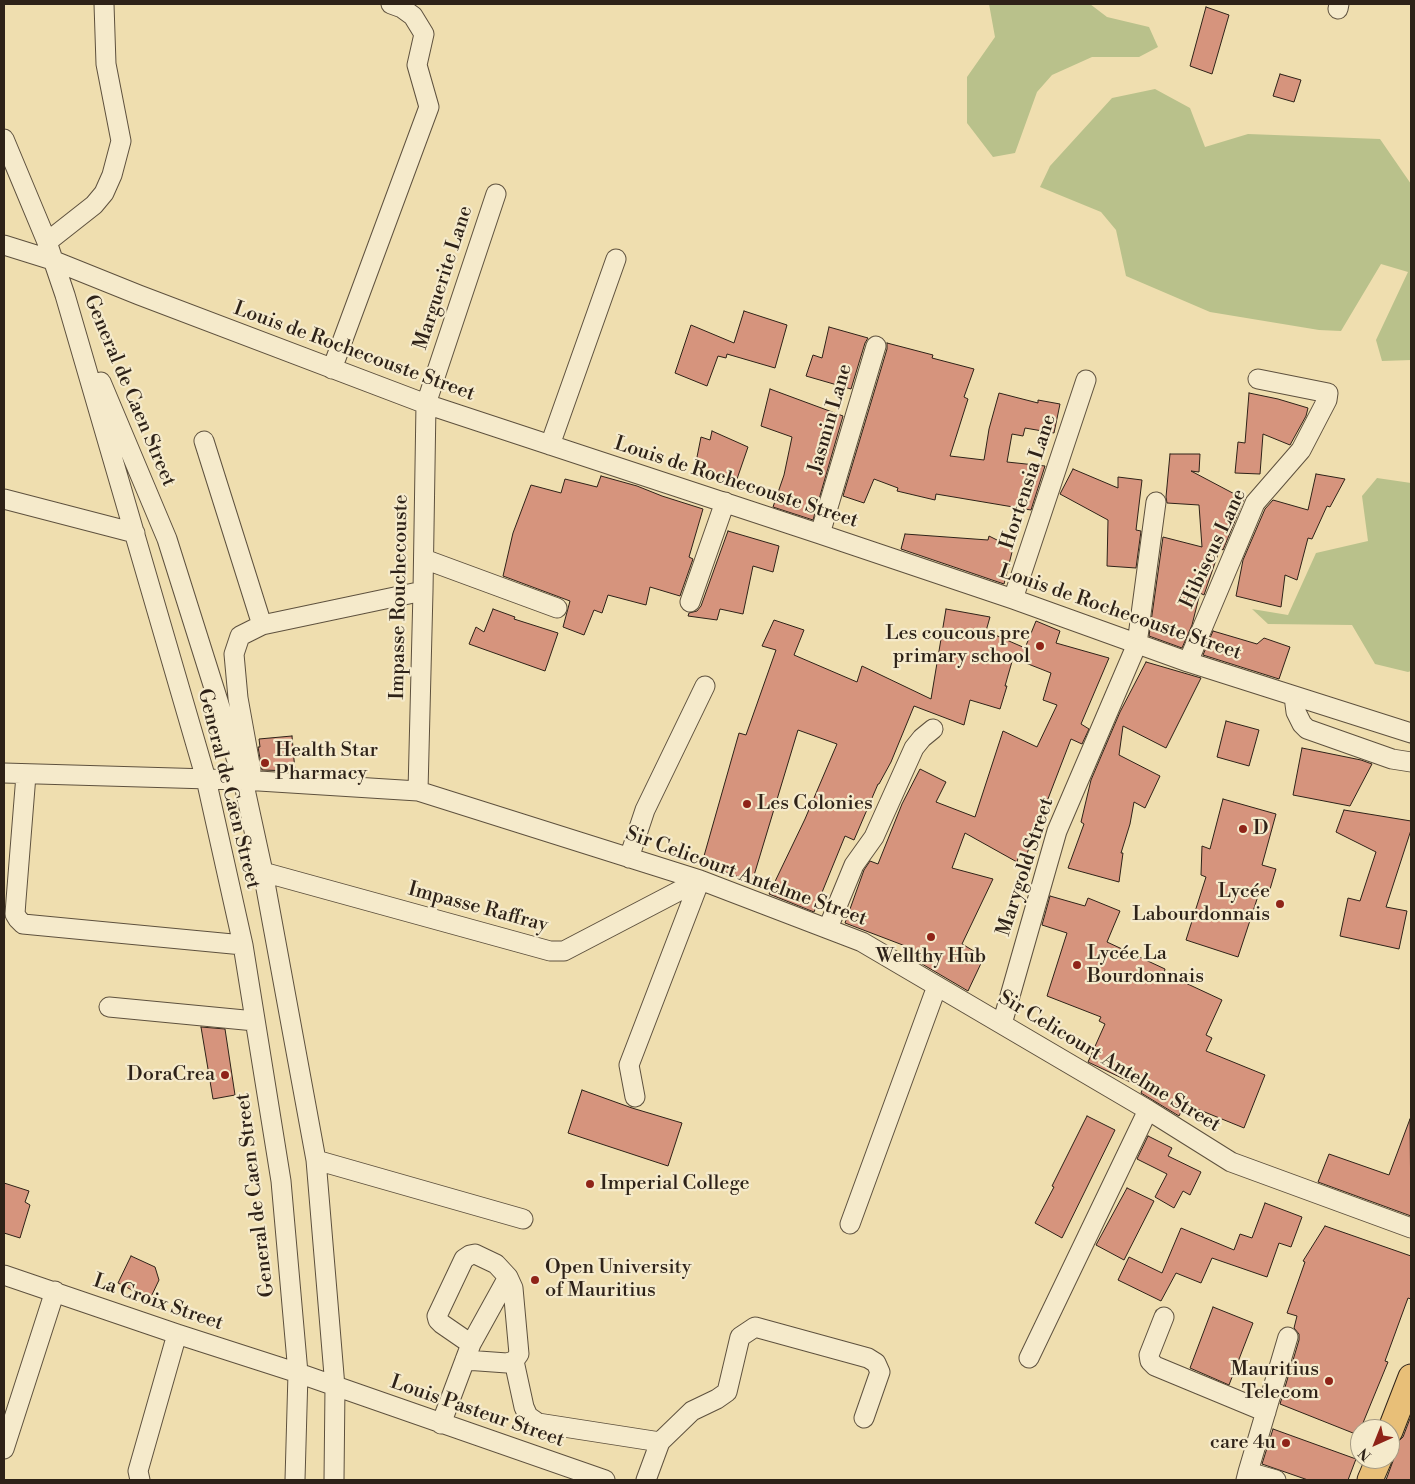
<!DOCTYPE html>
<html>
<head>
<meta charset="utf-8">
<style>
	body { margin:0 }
	#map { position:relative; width:1415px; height:1484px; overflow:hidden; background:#efdeaf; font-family:"Libre Bodoni",serif }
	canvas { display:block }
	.frame { position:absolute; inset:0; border:5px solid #2e2218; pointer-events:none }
	.north { position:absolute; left:1350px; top:1419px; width:50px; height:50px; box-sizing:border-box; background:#f5eacb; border:1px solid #a59a83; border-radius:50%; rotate:224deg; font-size:14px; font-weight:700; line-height:20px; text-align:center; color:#2e2218 }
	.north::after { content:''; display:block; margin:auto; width:18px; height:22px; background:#8f2418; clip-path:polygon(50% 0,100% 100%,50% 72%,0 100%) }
</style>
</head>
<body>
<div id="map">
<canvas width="1415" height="1484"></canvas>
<div class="frame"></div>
<div class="north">N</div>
</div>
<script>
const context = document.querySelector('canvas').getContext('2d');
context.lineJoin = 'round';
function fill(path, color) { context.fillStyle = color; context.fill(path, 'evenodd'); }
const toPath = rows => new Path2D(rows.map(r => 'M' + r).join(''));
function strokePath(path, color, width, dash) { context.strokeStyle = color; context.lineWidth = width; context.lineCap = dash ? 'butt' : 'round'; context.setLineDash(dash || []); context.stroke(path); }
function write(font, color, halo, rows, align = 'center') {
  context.font = font + ' "Libre Bodoni",serif'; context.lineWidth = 4.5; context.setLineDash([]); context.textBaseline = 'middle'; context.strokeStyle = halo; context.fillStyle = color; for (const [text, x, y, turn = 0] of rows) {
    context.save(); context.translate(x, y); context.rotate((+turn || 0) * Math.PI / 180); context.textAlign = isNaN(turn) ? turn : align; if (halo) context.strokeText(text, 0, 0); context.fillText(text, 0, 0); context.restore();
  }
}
fill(toPath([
	[989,4,1090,4,1107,17,1149,27,1158,47,1139,57,1092,57,1052,75,1037,92,1015,153,993,157,967,123,967,77,995,37],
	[1155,89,1190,108,1205,147,1248,134,1380,139,1411,184,1411,360,1382,361,1376,340,1408,272,1381,264,1341,331,1319,330,1210,312,1126,276,1116,230,1101,212,1040,187,1050,166,1112,98],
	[1377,478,1411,483,1411,671,1408,672,1375,664,1352,625,1268,624,1252,609,1288,615,1316,553,1368,541,1362,496]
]), '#b9c18b');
const building = toPath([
	[1206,7,1229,15,1212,74,1190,66,1206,7],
	[1280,74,1301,80,1294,102,1273,96,1280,74],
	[744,311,787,325,775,368,727,354,726,358,718,356,707,386,675,373,691,325,734,343,744,311],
	[829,327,868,338,865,343,851,389,806,376,813,355,822,358,829,327],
	[887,343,933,355,932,358,974,369,964,397,968,399,950,456,984,460,989,429,999,393,1038,403,1038,400,1060,404,1054,433,1025,428,1023,436,1012,434,1007,462,1045,466,1031,510,936,494,935,500,897,491,898,488,874,479,864,503,843,496,887,349,887,343],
	[770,389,843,416,813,520,773,507,784,475,792,437,761,426,770,389],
	[1249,393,1278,399,1308,408,1306,416,1290,445,1263,434,1260,474,1235,473,1238,442,1245,443,1249,393],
	[712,431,748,447,737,479,695,467,701,437,710,440,712,431],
	[1170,454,1200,454,1199,472,1191,471,1244,499,1223,550,1220,548,1204,595,1200,593,1192,625,1182,648,1149,636,1163,537,1202,547,1199,505,1167,503,1166,497,1170,454],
	[1073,469,1118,488,1118,477,1142,480,1136,530,1141,531,1136,568,1107,566,1108,520,1060,494,1073,469],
	[1316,474,1345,479,1330,507,1327,506,1312,539,1308,538,1297,580,1285,575,1281,607,1236,596,1243,560,1265,509,1273,500,1308,510,1316,474],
	[601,476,637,486,662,496,703,509,689,557,693,559,680,596,650,587,646,605,608,595,602,613,594,610,584,635,563,627,570,601,503,576,513,533,531,485,561,493,565,479,597,487,601,476],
	[728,531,779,546,773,572,753,566,743,614,720,609,717,620,688,616,689,613,697,611,701,606,728,531],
	[905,534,988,540,989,536,1013,548,1004,584,901,549,905,534],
	[493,609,515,617,514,619,558,633,545,671,469,644,476,627,484,632,493,609],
	[946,609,990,617,986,631,1025,648,1036,621,1060,631,1056,643,1109,658,1081,724,1089,729,1082,744,1071,739,1026,856,1019,854,1017,862,965,833,952,868,993,879,962,944,984,957,968,991,905,954,908,947,845,923,864,870,870,861,878,864,902,804,920,769,946,782,936,802,975,817,1003,731,1037,747,1057,705,1043,700,1051,673,1013,658,1005,686,1007,686,1000,709,970,700,964,725,914,706,891,762,879,784,878,784,854,840,845,836,814,912,769,894,805,819,837,744,798,730,752,882,702,863,739,733,746,735,776,650,762,646,774,620,804,630,794,655,857,682,862,666,931,699,946,609],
	[1213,631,1257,644,1264,638,1290,647,1279,679,1203,655,1213,631],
	[1146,662,1201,678,1166,748,1123,726,1119,755,1160,776,1145,808,1134,802,1130,824,1121,853,1123,853,1119,882,1068,868,1084,824,1081,822,1091,780,1120,712,1146,662],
	[1226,721,1259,730,1249,766,1217,757,1226,721],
	[292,736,295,771,262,770,258,747,260,747,259,739,292,736],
	[1302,748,1361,760,1372,764,1350,806,1293,795,1302,748],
	[1223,799,1276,814,1262,865,1276,869,1268,896,1259,893,1238,957,1186,940,1206,877,1201,875,1202,846,1210,849,1223,799],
	[1344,810,1411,821,1411,830,1386,907,1407,911,1399,949,1340,936,1348,898,1360,901,1376,852,1336,832,1344,810],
	[1050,896,1085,906,1088,898,1120,911,1107,942,1165,969,1164,973,1222,1000,1206,1035,1212,1038,1206,1051,1265,1075,1244,1128,1185,1104,1179,1116,1141,1093,1143,1088,1088,1062,1105,1024,1099,1021,1101,1017,1047,996,1067,933,1042,925,1050,896],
	[201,1027,225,1029,235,1095,213,1099,201,1027],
	[582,1090,632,1108,682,1123,668,1166,568,1133,582,1090],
	[1087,1116,1115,1130,1062,1238,1035,1223,1054,1187,1052,1186,1087,1116],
	[1410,1119,1411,1216,1318,1182,1329,1154,1389,1175,1410,1119],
	[1148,1136,1172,1148,1168,1156,1201,1172,1190,1195,1183,1191,1174,1208,1155,1197,1167,1174,1137,1159,1148,1136],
	[4,1183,29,1191,25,1202,30,1205,20,1238,4,1233,4,1183],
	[1127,1188,1154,1201,1124,1260,1096,1245,1127,1188],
	[1265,1203,1302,1217,1291,1247,1279,1243,1267,1277,1212,1258,1201,1283,1176,1273,1161,1301,1118,1280,1129,1257,1162,1273,1181,1228,1234,1250,1240,1234,1252,1238,1265,1203],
	[1325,1226,1411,1256,1411,1299,1408,1298,1385,1361,1388,1362,1358,1435,1280,1404,1299,1340,1299,1334,1294,1328,1297,1316,1287,1313,1305,1262,1303,1261,1325,1226],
	[131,1256,155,1267,159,1280,150,1299,118,1283,131,1256],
	[1213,1307,1253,1323,1229,1385,1190,1368,1213,1307],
	[1411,1416,1411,1480,1386,1480,1397,1450,1394,1449,1395,1444,1403,1437,1411,1416],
	[1273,1429,1356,1459,1348,1480,1308,1480,1262,1464,1273,1429]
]);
fill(building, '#d6947d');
strokePath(building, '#2e2218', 1);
const minor = toPath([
	[1338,9,1339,4],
	[4,139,47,242,65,295,206,779,243,945,281,1181,298,1373,295,1480],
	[47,242,94,205,104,193,112,175,121,141,106,64,104,4],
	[4,245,52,260,139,295,426,404,820,534,1013,599,1188,662,1411,733],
	[332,369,429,107,417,65,424,34,413,16,402,8,391,4],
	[101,382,167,539,243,780,263,872,316,1160,335,1387,334,1480],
	[204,441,262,625],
	[550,445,616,259],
	[4,499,135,533],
	[820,534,876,346],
	[424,559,557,608],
	[1013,599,1086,380],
	[690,602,725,502],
	[1188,662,1255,503,1301,450,1327,400,1328,393,1258,379],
	[1294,696,1296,712,1302,724,1307,729,1392,759,1411,762],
	[251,770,238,698,234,654,240,636,262,625,423,591],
	[4,773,243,780,418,791,700,880,862,942,1148,1110,1231,1162,1411,1228],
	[26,775,16,900,15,914,18,919,23,924,243,945],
	[418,791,423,591,426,404,496,194],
	[629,858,645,810,705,686],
	[263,872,550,951,564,951,700,880],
	[828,928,854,865,874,837,914,748,922,738,933,729],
	[109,1007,255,1021],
	[1002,1024,1057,831,1137,644,1156,502],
	[635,1097,629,1065,700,880],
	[316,1160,523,1219],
	[850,1224,937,986],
	[4,1275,177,1334,298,1373,605,1480],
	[1164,1317,1149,1355,1150,1361,1155,1366,1266,1412],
	[1029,1358,1148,1110],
	[465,1360,507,1363,514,1361,519,1354,513,1288,508,1277,496,1264,475,1254,470,1255,464,1259,437,1316,438,1320,442,1324,471,1344],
	[514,1361,524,1407,528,1416,538,1423,660,1442],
	[441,1424,471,1344,508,1277],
	[4,1449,55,1291],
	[1248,1472,1288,1337],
	[140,1480,138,1471,177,1334],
	[646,1480,660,1442,692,1411,717,1399,727,1392,740,1337,755,1327,868,1358,876,1363,880,1372,864,1418],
	[1246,1480,1248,1472,1276,1480]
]);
const major = toPath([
	[1390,1431,1411,1377],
	[1370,1480,1379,1459]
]);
strokePath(minor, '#5e513e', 21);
strokePath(major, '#2e2218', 27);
strokePath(minor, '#f5eacb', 19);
strokePath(major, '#e8bf78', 25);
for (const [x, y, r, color] of [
	[1040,646,5,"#8f2418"],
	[265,763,5,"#8f2418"],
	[747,804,5,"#8f2418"],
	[1243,829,5,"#8f2418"],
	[1280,904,5,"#8f2418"],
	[931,937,5,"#8f2418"],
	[1077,965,5,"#8f2418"],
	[225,1075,5,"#8f2418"],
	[590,1184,5,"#8f2418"],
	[535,1280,5,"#8f2418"],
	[1329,1381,5,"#8f2418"],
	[1286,1443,5,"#8f2418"]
]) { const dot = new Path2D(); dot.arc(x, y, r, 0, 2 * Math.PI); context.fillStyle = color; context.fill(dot); strokePath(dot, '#f5eacb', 2); }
write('20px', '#2e2218', '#f5eacb', [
	["Marguerite Lane",444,278,-72],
	["Louis de Rochecouste Street",354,352,20],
	["General de Caen Street",129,391,67],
	["Jasmin Lane",831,419,-74],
	["Hortensia Lane",1029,482,-72],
	["Louis de Rochecouste Street",736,483,18],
	["Hibiscus Lane",1214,549,-65],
	["Impasse Rouchecouste",400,597,-89],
	["Louis de Rochecouste Street",1120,613,19],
	["General de Caen Street",228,789,76],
	["Marygold Street",1026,867,-72],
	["Sir Celicourt Antelme Street",746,877,20],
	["Impasse Raffray",478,908,15],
	["Sir Celicourt Antelme Street",1109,1062,31],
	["General de Caen Street",256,1195,-97],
	["La Croix Street",158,1303,19],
	["Louis Pasteur Street",477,1412,19]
]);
write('20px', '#2e2218', '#f5eacb', [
	["Les coucous pre",1030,634,"right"],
	["primary school",1030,657,"right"],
	["Health Star",275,751],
	["Pharmacy",275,774],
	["Les Colonies",757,804],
	["D",1253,829],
	["Lycée",1270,892,"right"],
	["Labourdonnais",1270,915,"right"],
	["Lycée La",1087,954],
	["Bourdonnais",1087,977],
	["Wellthy Hub",931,957,"center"],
	["DoraCrea",215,1075,"right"],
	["Imperial College",600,1184],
	["Open University",545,1268],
	["of Mauritius",545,1291],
	["Mauritius",1319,1370,"right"],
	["Telecom",1319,1393,"right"],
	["care 4u",1276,1443,"right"]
], 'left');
</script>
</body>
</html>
